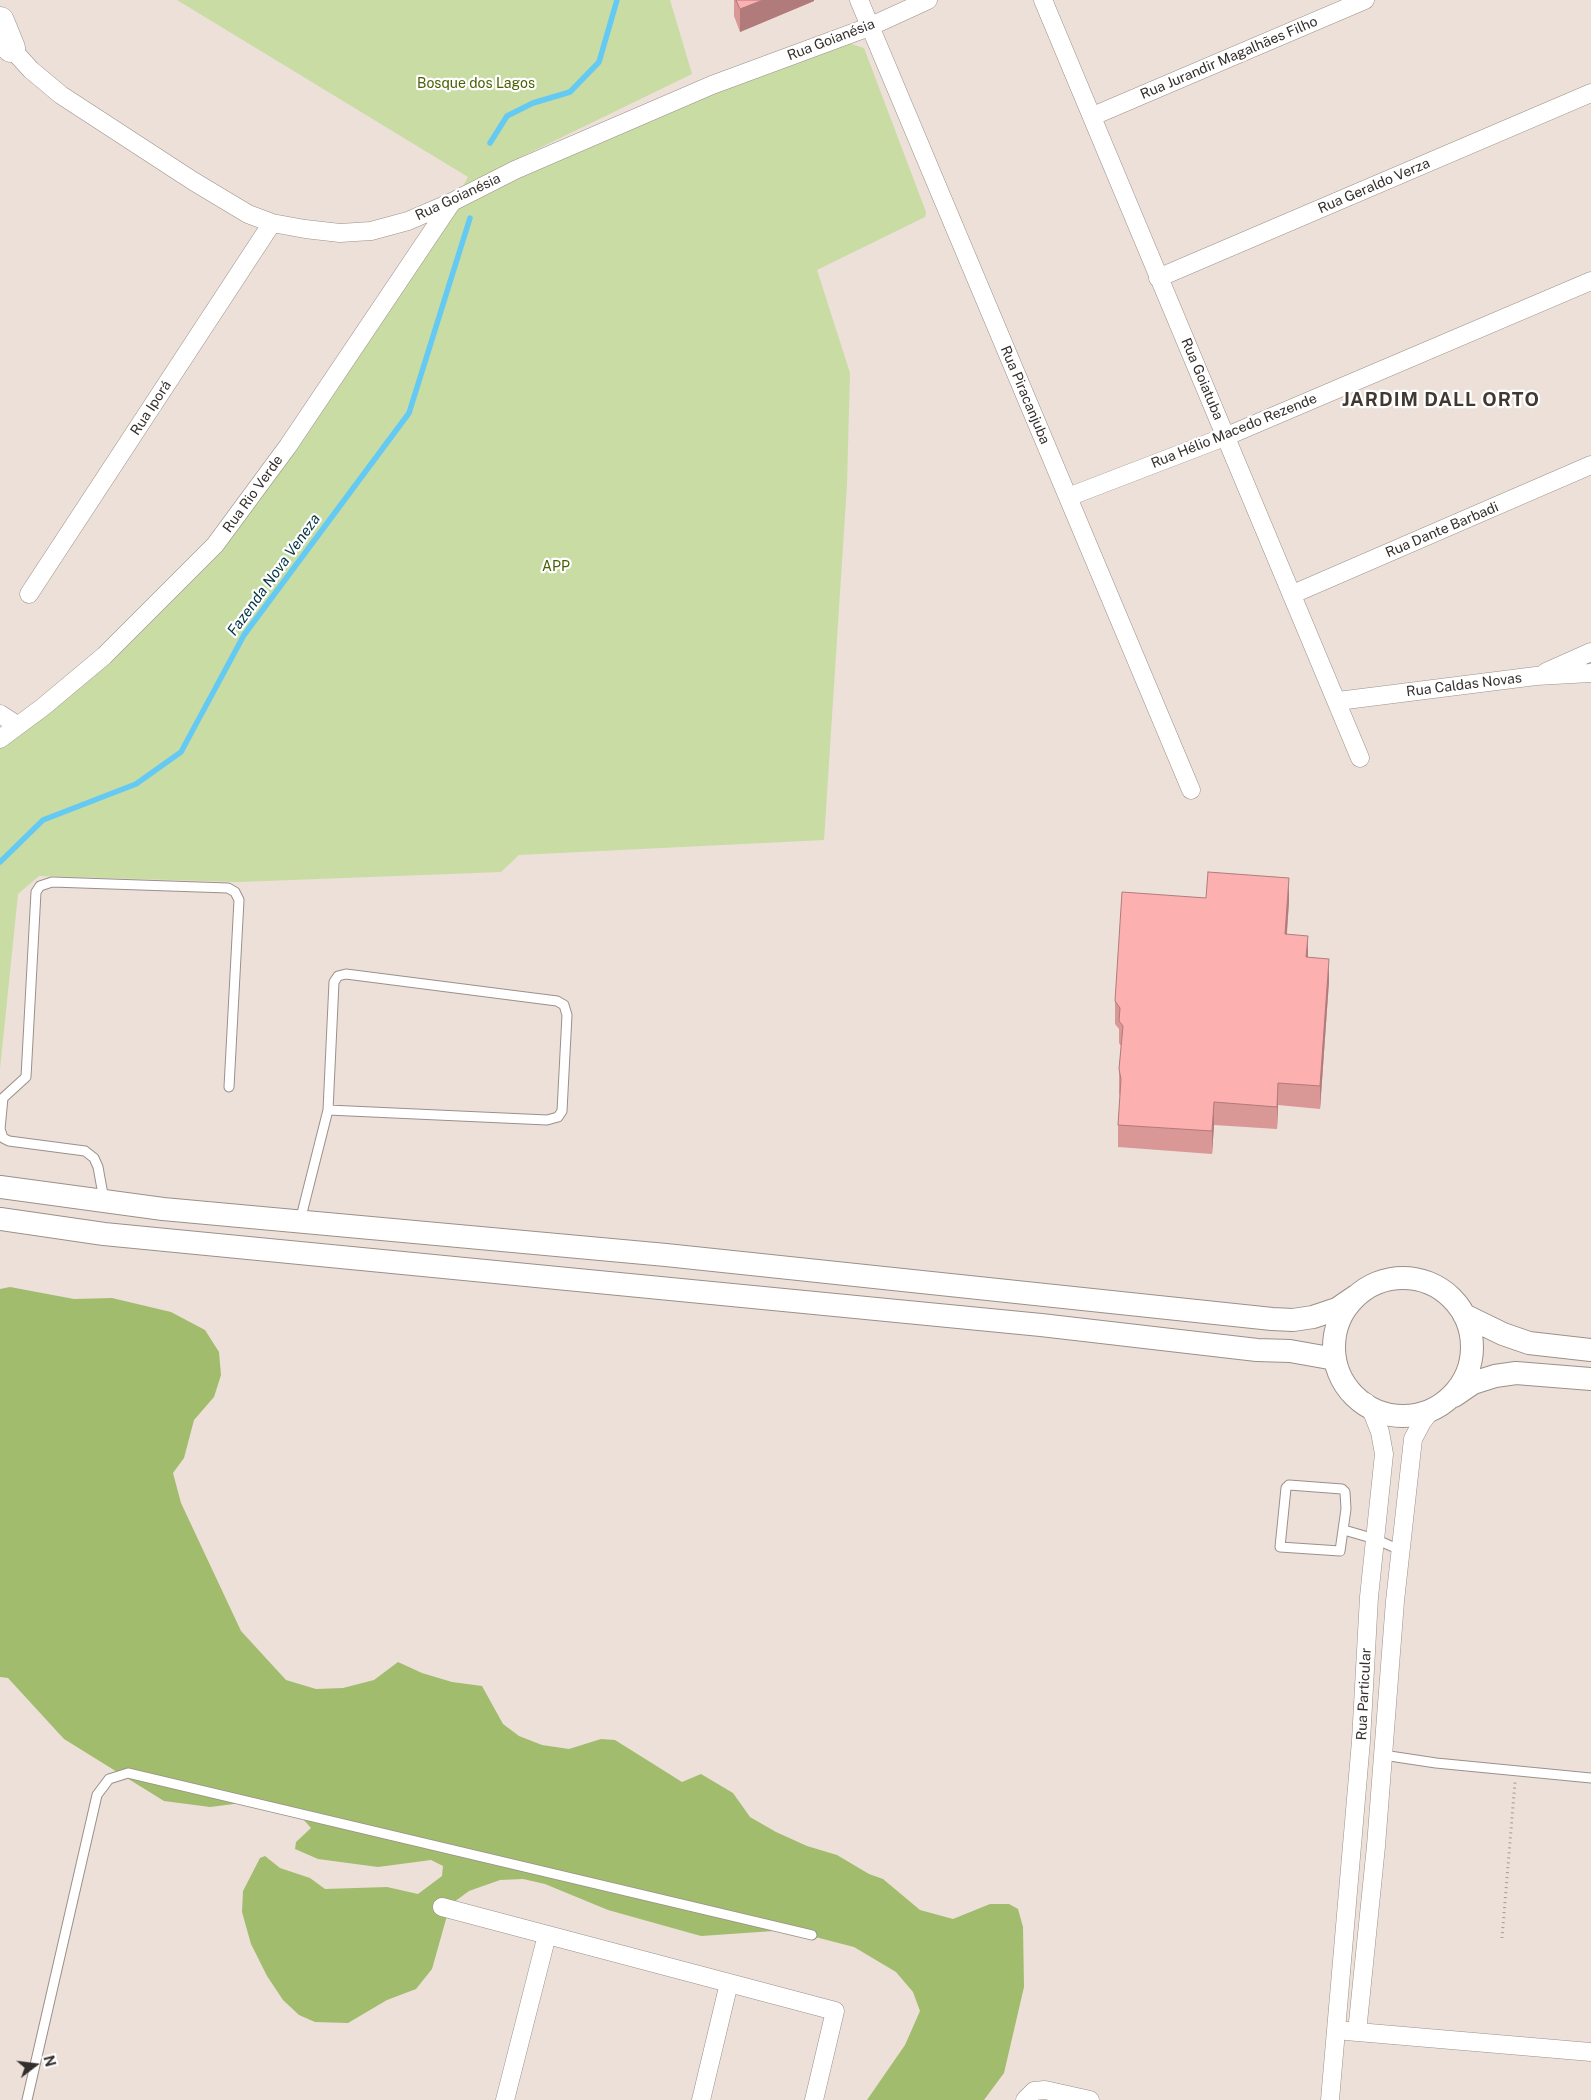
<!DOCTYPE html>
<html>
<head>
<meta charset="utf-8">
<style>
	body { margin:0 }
	#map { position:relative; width:1591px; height:2100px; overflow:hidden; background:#ece0d8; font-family:"Public Sans",sans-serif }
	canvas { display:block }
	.north { position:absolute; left:10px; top:2040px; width:50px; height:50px; -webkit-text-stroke:4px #fff; paint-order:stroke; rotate:75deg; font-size:14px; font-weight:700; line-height:20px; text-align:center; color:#342f2c }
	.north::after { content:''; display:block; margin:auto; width:18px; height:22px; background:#342f2c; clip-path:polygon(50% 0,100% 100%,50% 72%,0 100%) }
</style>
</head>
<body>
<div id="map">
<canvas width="1591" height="2100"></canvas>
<div class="north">N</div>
</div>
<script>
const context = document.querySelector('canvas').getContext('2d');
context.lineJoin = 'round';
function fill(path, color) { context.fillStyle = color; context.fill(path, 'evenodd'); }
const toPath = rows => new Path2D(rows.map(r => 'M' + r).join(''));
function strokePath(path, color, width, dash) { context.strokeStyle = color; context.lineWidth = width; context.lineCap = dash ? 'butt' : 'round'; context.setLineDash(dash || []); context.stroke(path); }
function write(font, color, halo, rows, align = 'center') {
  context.font = font + ' "Public Sans",sans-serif'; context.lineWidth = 4.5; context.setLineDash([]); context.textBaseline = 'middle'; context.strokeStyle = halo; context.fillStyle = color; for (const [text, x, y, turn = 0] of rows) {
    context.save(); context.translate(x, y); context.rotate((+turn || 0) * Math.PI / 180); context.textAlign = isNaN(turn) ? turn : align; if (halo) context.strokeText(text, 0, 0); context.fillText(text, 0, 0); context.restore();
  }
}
fill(toPath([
	[177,0,670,0,692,74,519,158,711,87,848,43,864,48,926,212,925,217,817,270,850,373,847,484,824,840,519,855,501,872,239,882,39,876,18,894,0,1069,0,741,217,552,459,193,468,177]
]), '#c8dca4');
fill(toPath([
	[10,1287,74,1299,112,1298,171,1312,205,1330,219,1352,221,1375,214,1397,194,1420,184,1458,173,1473,181,1503,241,1631,286,1680,316,1689,343,1688,374,1680,398,1662,422,1673,452,1682,482,1686,503,1724,519,1736,542,1745,569,1749,601,1739,615,1740,682,1782,701,1774,733,1793,750,1817,776,1832,807,1846,837,1855,869,1874,883,1879,920,1910,953,1919,990,1904,1009,1904,1018,1909,1023,1927,1024,1987,1004,2073,984,2100,867,2100,905,2045,920,2011,913,1992,896,1972,854,1947,788,1930,701,1936,608,1910,545,1884,523,1879,500,1880,469,1891,450,1905,432,1969,416,1989,387,2000,348,2023,315,2022,299,2015,283,2000,267,1976,251,1944,242,1912,243,1891,260,1858,265,1856,280,1868,310,1878,325,1889,387,1887,418,1894,442,1876,443,1866,431,1860,378,1867,318,1859,295,1849,296,1842,311,1828,303,1819,250,1802,210,1807,164,1801,64,1739,8,1678,0,1677,0,1289]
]), '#a1bc6c');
strokePath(toPath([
	[490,143,507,116,533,103,570,92,599,62,617,0],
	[0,862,43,820,136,784,181,752,244,635,409,413,470,218]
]), '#64caf3', 5.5);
const service = toPath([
	[104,1200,98,1167,94,1158,85,1151,9,1141,3,1138,0,1129,3,1098,26,1077,36,892,40,886,52,882,228,888,235,892,239,900,229,1087],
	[300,1221,328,1110,547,1120,558,1117,562,1111,567,1015,564,1005,557,1001,346,974,338,976,334,982,328,1110],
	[1289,1485,1342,1489,1345,1492,1346,1509,1340,1551,1280,1547,1286,1488,1289,1485],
	[1344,1530,1375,1539,1400,1550],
	[1383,1755,1436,1763,1591,1778],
	[27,2100,97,1795,109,1779,128,1773,812,1935]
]);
const minor = toPath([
	[859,0,1191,790],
	[1043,0,1360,758],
	[11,48,31,70,61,95,193,181,248,214,272,223,305,229,340,233,371,231,408,221,452,202,515,170,712,85,869,27,928,0],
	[1093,116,1365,0],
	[1158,278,1591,93],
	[1068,497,1227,436,1591,281],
	[29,594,272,223],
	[1293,594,1591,465],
	[1546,672,1591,652],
	[1338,701,1536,676,1591,673],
	[0,714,17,725],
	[0,739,43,707,104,656,215,545,288,446,452,202],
	[442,1907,835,2011,814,2100],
	[1346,2031,1591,2052],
	[1357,2032,1376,1846,1395,1601,1413,1439,1422,1422,1431,1410],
	[505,2100,547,1935],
	[701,2100,729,1983],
	[1025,2100,1034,2091,1045,2090,1090,2100],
	[1330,2100,1361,1741,1369,1597,1384,1454,1380,1432,1373,1414,1366,1402]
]);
const tertiary = toPath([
	[0,1187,163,1209,666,1255,1272,1319,1293,1320,1313,1317,1337,1309,1356,1296],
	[0,1219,104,1234,1041,1325,1257,1350,1290,1351,1335,1359],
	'1334 1347a69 69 0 1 1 138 0a69 69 0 1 1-138 0Z',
	[1464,1315,1503,1334,1529,1343,1591,1350],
	[1454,1396,1473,1383,1495,1376,1516,1373,1591,1379]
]);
const trunk = toPath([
	[0,21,11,48]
]);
strokePath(service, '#9b9089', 11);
strokePath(minor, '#9b9089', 19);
strokePath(tertiary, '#9b9089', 24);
strokePath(trunk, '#9b9089', 29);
strokePath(toPath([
	[1502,1938,1515,1782]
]), '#a39a94', 3, [1, 4]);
strokePath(service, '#fff', 9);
strokePath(minor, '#fff', 18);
strokePath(tertiary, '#fff', 22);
strokePath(trunk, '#fff', 28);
fill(toPath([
	[734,0,814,0,814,1,740,32,734,16],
	[1206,898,1289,901,1287,934,1329,981,1320,1109,1278,1105,1277,1129,1214,1125,1212,1154,1118,1147,1118,1125,1120,1097,1119,1092,1119,1069,1121,1046,1119,1043,1119,1029,1115,1024,1115,1001]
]), '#d99796');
fill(toPath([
	[763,0,814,0,814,1,740,32,740,9],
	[1289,878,1289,901,1285,957,1285,934],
	[1308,936,1308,958,1306,957],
	[1329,959,1329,981,1320,1109,1320,1086],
	[1278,1083,1278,1105,1277,1129,1277,1107],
	[1214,1102,1214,1125,1212,1154,1212,1131]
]), '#b07b7a');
const building = toPath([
	[736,0,763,0,740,9,736,0],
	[1208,872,1289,878,1285,934,1308,936,1306,957,1329,959,1320,1086,1278,1083,1277,1107,1214,1102,1212,1131,1118,1125,1121,1079,1119,1069,1123,1026,1119,1021,1120,1008,1115,1001,1122,892,1206,898,1208,872]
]);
fill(building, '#fcb0af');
strokePath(building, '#b07b7a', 1);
write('14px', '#342f2c', '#fff', [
	["Rua Goianésia",831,40,-21],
	["Rua Jurandir Magalhães Filho",1229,58,-23],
	["Rua Geraldo Verza",1374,186,-23],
	["Rua Goianésia",458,197,-25],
	["Rua Goiatuba",1202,379,67],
	["Rua Piracanjuba",1025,395,67],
	["Rua Iporá",151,408,-57],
	["Rua Hélio Macedo Rezende",1234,431,-22],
	["Rua Rio Verde",253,494,-54],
	["Rua Dante Barbadi",1442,530,-23],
	["Rua Caldas Novas",1464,685,-7],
	["Rua Particular",1364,1694,-87]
]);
write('14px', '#496001', '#fff', [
	["Bosque dos Lagos",476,84],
	["APP",556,567]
]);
write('italic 15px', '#043445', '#fff', [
	["Fazenda Nova Veneza",274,575,-54]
]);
context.letterSpacing = '1px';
write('bold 19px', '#423832', '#fff', [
	["JARDIM DALL ORTO",1441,400]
]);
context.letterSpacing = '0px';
</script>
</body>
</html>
